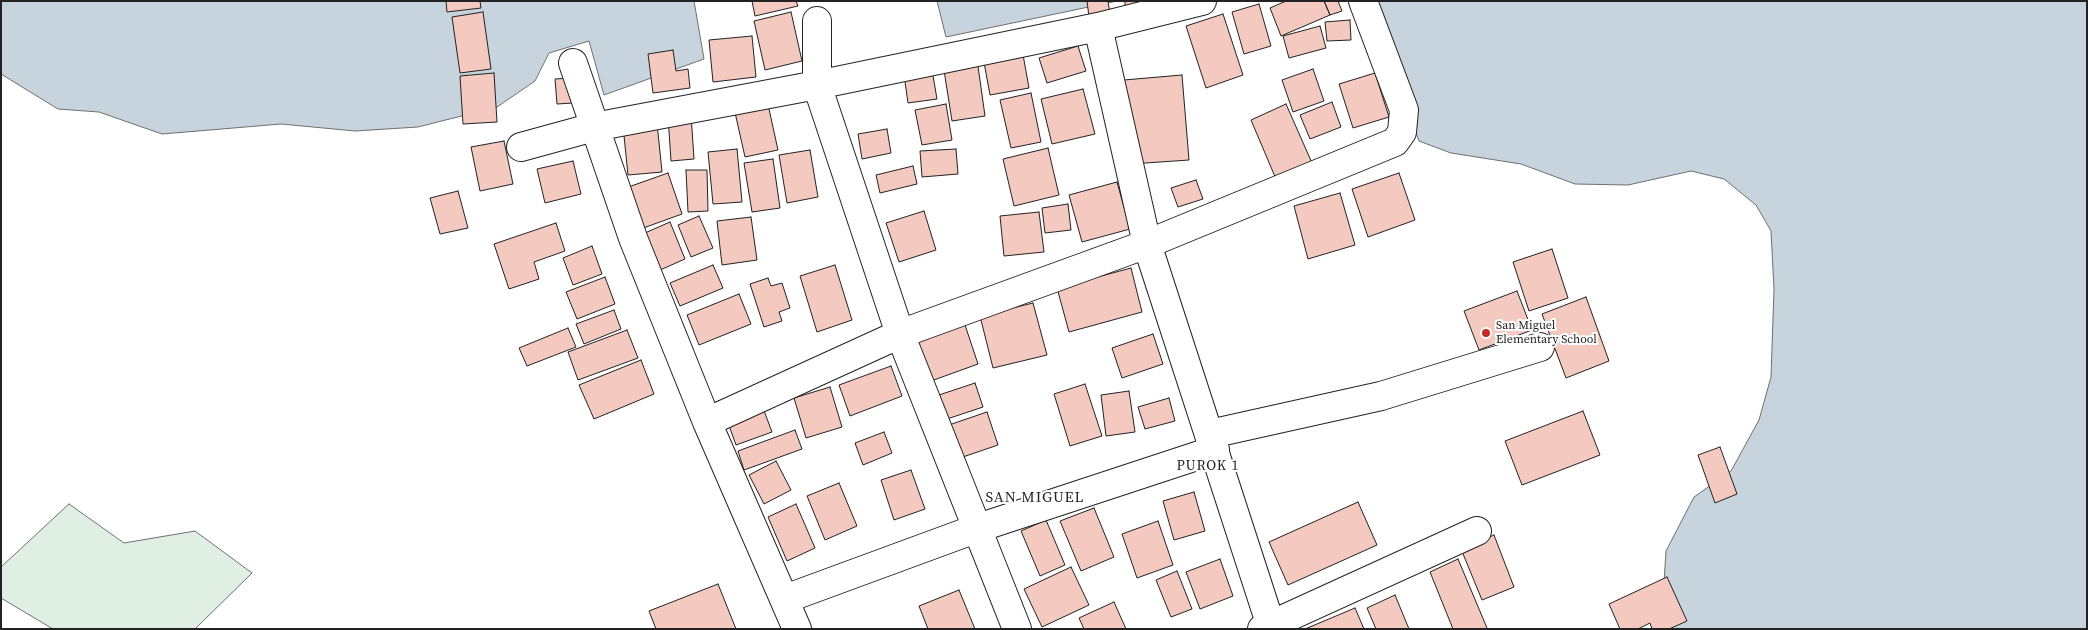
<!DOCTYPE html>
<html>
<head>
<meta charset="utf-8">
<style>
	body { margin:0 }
	#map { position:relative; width:2088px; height:630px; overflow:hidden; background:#fff; font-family:"Source Serif 4",serif }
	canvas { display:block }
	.frame { position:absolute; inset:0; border:2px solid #222; pointer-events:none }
</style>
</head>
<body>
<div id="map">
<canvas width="2088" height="630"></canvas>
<div class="frame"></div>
</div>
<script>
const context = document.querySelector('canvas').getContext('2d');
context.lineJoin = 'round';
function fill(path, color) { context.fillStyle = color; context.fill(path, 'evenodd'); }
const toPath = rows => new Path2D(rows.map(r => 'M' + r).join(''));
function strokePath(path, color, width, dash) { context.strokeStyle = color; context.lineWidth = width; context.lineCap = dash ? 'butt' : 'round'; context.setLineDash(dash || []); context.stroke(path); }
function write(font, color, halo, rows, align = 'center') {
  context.font = font + ' "Source Serif 4",serif'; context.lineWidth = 4; context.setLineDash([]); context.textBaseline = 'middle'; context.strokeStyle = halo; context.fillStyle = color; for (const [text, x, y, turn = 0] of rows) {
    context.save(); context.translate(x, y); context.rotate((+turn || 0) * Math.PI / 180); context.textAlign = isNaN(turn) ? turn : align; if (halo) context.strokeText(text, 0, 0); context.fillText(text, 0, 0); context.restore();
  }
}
const green = toPath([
	[69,504,124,543,195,531,252,573,195,629,53,629,1,598,1,567,69,504]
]);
fill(green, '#e0efe3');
strokePath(green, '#6f6f6f', 1);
const water = toPath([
	[1,1,694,1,704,59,604,95,589,41,549,53,535,81,497,107,418,127,355,131,281,124,162,134,99,112,58,109,1,74,1,1],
	[937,1,1117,1,946,37,937,1],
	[1366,1,2087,1,2087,629,1661,629,1666,551,1694,497,1731,471,1759,420,1771,377,1774,289,1771,231,1756,205,1724,179,1691,171,1628,185,1575,184,1521,164,1451,153,1419,141,1366,1]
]);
fill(water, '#c7d3dd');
strokePath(water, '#6f6f6f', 1);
const building = toPath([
	[446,1,480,1,481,8,447,12,446,1],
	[752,1,796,1,798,6,755,16,752,1],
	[1087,1,1108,1,1110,14,1089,17,1087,1],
	[1125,1,1154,1,1125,6,1125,1],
	[1286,1,1324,1,1330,15,1281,36,1270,8,1286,1],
	[1324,1,1338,1,1342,11,1330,15,1324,1],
	[1259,4,1271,46,1244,54,1232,12,1259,4],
	[483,12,491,69,460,73,452,17,483,12],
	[791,12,802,61,765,70,754,21,791,12],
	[1223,14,1243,75,1206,88,1186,26,1223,14],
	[1350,20,1351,40,1327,41,1325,22,1350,20],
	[1320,26,1326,48,1289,58,1283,36,1320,26],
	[752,36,756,77,713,82,709,40,752,36],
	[1078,46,1086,71,1047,83,1039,58,1078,46],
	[1022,49,1029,88,990,95,983,57,1022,49],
	[673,50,676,71,688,69,690,88,653,93,648,54,673,50],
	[977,59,985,116,952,121,943,64,977,59],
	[1313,69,1324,101,1293,112,1282,80,1313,69],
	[932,70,937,99,908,103,904,75,932,70],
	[494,73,497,122,463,124,460,76,494,73],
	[1375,73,1389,117,1353,128,1339,84,1375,73],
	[1182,75,1189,160,1131,164,1124,80,1182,75],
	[571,78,573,103,557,104,555,79,571,78],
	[1083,89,1095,134,1052,144,1041,99,1083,89],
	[1031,93,1041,142,1011,148,1000,100,1031,93],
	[767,100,778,150,745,157,734,108,767,100],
	[1332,102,1341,127,1310,139,1300,115,1332,102],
	[946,104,952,140,922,145,915,110,946,104],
	[1286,104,1312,163,1276,179,1251,120,1286,104],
	[691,114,694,159,671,161,668,116,691,114],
	[657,123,662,172,628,175,623,126,657,123],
	[887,129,891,153,862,159,858,134,887,129],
	[504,141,513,184,480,191,471,147,504,141],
	[1048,148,1059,195,1014,206,1003,159,1048,148],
	[737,149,742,202,713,204,708,152,737,149],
	[956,149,958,174,922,177,920,151,956,149],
	[810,150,818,197,787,203,779,155,810,150],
	[773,159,780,208,752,212,744,163,773,159],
	[573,161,581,194,545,203,537,169,573,161],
	[913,166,917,184,880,193,876,175,913,166],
	[686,170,707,170,708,211,688,212,686,170],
	[668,173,682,214,635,231,620,190,668,173],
	[1399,173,1415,220,1368,237,1352,189,1399,173],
	[1196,180,1203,199,1178,207,1171,188,1196,180],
	[1117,182,1130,229,1082,242,1069,195,1117,182],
	[458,191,468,228,440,234,430,198,458,191],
	[1340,193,1355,245,1308,259,1294,206,1340,193],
	[1068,204,1071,230,1045,233,1042,208,1068,204],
	[924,211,936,250,899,262,886,223,924,211],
	[1039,212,1044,252,1004,256,1000,216,1039,212],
	[699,216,713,248,691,257,678,225,699,216],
	[751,217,757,260,722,265,717,221,751,217],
	[670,222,685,259,660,270,645,233,670,222],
	[556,223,565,251,534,262,539,279,509,289,494,244,556,223],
	[592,246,602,274,573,285,563,258,592,246],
	[1552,249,1568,298,1529,311,1513,262,1552,249],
	[713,265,723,288,680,306,670,283,713,265],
	[835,265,852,320,817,332,800,276,835,265],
	[1131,268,1142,312,1069,332,1057,288,1131,268],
	[605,277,615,304,577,319,566,292,605,277],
	[768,278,771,286,782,283,790,308,779,312,782,321,764,327,750,284,768,278],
	[1517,291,1532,330,1479,350,1464,311,1517,291],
	[739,294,751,324,699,345,687,315,739,294],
	[1586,297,1609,361,1566,378,1542,314,1586,297],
	[1033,303,1047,355,993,368,980,316,1033,303],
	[614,310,621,329,584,344,576,324,614,310],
	[964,322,978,364,931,381,917,339,964,322],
	[568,328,576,347,527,366,519,348,568,328],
	[627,330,638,358,578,380,568,352,627,330],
	[1153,334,1163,364,1122,378,1112,348,1153,334],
	[641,360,654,394,594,419,579,385,641,360],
	[891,366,902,396,850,416,839,385,891,366],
	[975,383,983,407,944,420,936,396,975,383],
	[1085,384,1102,436,1070,446,1054,394,1085,384],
	[830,387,842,427,806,438,794,398,830,387],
	[1129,391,1135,432,1106,436,1101,395,1129,391],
	[1169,398,1175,421,1145,429,1138,407,1169,398],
	[763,408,772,432,736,445,727,420,763,408],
	[1583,411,1600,455,1522,485,1505,441,1583,411],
	[987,412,998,445,954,460,943,427,987,412],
	[795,430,802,449,744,470,738,451,795,430],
	[884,432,892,453,863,465,855,443,884,432],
	[1720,447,1737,494,1715,503,1698,455,1720,447],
	[776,461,791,490,764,504,749,475,776,461],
	[911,470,925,509,894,520,881,480,911,470],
	[839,483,857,526,825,540,807,496,839,483],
	[1194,492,1205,531,1174,540,1163,501,1194,492],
	[1358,502,1377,545,1288,585,1269,542,1358,502],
	[796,504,815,548,787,561,768,517,796,504],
	[1094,508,1114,557,1081,571,1060,521,1094,508],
	[1046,520,1065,565,1040,576,1021,531,1046,520],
	[1158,521,1173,565,1137,578,1122,534,1158,521],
	[1494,535,1514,587,1482,600,1461,549,1494,535],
	[1220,559,1233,596,1200,609,1186,572,1220,559],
	[1458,559,1487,628,1486,629,1453,629,1430,572,1458,559],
	[1071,567,1089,605,1042,627,1024,589,1071,567],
	[1177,571,1192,609,1171,617,1156,580,1177,571],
	[1667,577,1687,621,1669,629,1652,629,1650,623,1638,629,1620,629,1609,604,1667,577],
	[718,584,736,629,656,629,649,611,718,584],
	[959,590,975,629,928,629,919,606,959,590],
	[1395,595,1409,629,1376,629,1367,608,1395,595],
	[1114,602,1126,629,1084,629,1079,618,1114,602],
	[1355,608,1364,629,1305,629,1355,608]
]);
fill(building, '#f3c9c0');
strokePath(building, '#222', 1);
const minor = toPath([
	[817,21,817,85,900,334,1017,629],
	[1098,27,1147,244,1272,629],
	[573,63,633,238,707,422,797,629],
	[521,147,594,127,817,85,1098,27,1202,1],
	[707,422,900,334,1147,244,1395,142,1402,132,1404,110,1363,1],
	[1210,434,1381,396,1540,347],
	[785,599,978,528,1215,450],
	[1262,629,1477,531]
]);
strokePath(minor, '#222', 30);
strokePath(minor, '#fff', 28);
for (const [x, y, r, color] of [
	[1486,333,5,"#c62828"]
]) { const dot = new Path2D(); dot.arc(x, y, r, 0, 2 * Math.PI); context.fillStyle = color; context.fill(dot); strokePath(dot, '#fff', 2); }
write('12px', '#222', '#fff', [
	["San Miguel",1496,326],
	["Elementary School",1496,340]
], 'left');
context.letterSpacing = '1px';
write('14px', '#222', '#fff', [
	["PUROK 1",1208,466]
]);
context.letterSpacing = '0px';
context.letterSpacing = '1px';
write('15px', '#222', '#fff', [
	["SAN MIGUEL",1035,498]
]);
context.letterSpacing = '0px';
</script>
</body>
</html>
